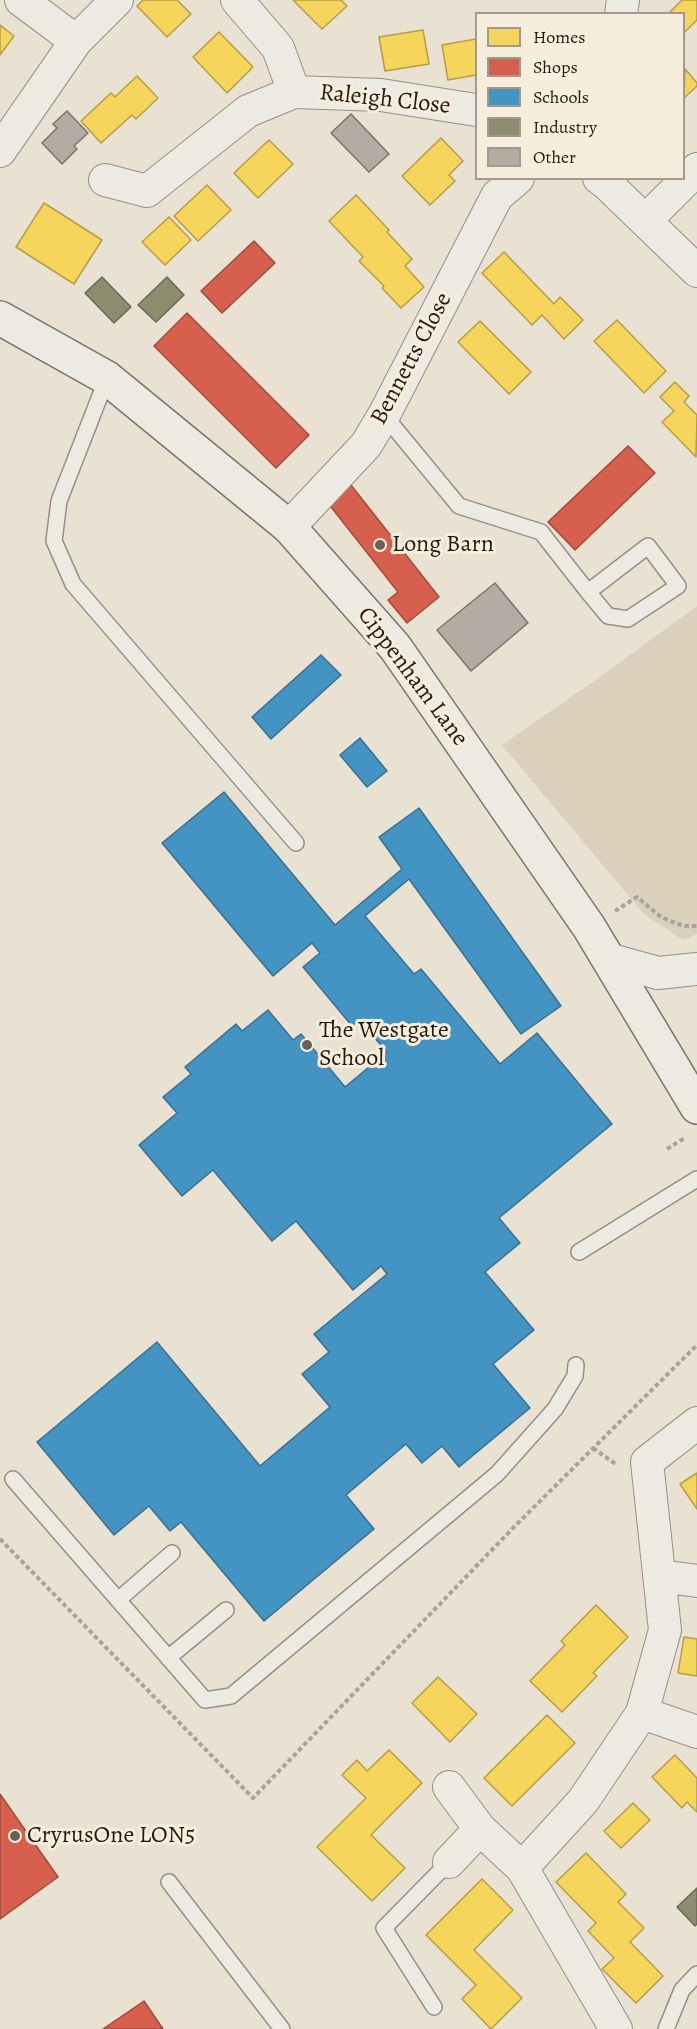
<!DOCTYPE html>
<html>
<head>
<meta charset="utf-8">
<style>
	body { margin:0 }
	#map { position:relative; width:697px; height:2029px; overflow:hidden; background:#e9e1d2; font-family:Alegreya,serif }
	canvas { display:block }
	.legend { position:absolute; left:475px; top:12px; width:210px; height:168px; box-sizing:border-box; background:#f7eddc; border:2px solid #a3998c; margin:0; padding:8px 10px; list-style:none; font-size:18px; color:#241a14 }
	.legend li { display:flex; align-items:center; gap:12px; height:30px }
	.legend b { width:30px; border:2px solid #a3998c }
</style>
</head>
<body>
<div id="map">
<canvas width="697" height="2029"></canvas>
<ul class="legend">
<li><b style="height:16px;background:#f6d55c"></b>Homes</li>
<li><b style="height:16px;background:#d6604d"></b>Shops</li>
<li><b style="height:16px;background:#4393c3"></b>Schools</li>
<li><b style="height:16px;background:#8c8c6e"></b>Industry</li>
<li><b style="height:16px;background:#b3aca2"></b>Other</li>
</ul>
</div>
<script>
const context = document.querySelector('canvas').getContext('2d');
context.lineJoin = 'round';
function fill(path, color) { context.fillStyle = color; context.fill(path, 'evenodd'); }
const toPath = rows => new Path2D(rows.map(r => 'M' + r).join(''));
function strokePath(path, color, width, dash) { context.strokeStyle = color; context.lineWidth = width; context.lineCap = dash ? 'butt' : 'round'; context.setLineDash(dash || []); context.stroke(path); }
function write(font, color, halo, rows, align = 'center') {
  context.font = font + ' Alegreya,serif'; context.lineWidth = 6; context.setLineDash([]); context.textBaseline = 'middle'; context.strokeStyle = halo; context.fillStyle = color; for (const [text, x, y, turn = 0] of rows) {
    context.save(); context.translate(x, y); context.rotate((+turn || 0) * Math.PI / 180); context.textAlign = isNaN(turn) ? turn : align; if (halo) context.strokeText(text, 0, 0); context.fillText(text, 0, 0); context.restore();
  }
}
fill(toPath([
	[697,606,697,934,683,940,644,914,502,745,607,672]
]), '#dbd0bc');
const homes = toPath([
	[143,0,177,0,191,14,167,37,137,6,143,0],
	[293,0,341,0,347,6,322,29,293,0],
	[682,0,697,0,697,20,684,33,684,14,668,14,682,0],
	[0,25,14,36,0,55,0,25],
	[423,30,429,64,385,71,379,37,423,30],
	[219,32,253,67,227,93,193,57,219,32],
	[476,39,476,75,448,80,442,45,476,39],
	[685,69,697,83,697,86,684,98,685,69],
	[137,76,158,98,136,119,132,115,101,143,81,121,111,93,115,97,137,76],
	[441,138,463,161,449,175,455,181,430,205,402,176,441,138],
	[269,140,293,164,258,198,234,173,269,140],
	[207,185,231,210,198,241,174,216,207,185],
	[356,195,389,230,387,232,412,259,405,266,424,287,401,308,382,288,384,286,359,261,363,257,329,221,356,195],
	[44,203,102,240,74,284,16,247,44,203],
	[169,217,191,240,165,265,142,242,169,217],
	[504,252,554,304,560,297,583,320,564,339,542,315,532,325,482,273,504,252],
	[617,320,666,371,644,393,594,341,617,320],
	[480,321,531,372,509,394,458,342,480,321],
	[675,382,689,396,684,402,697,415,696,457,662,422,674,411,660,397,675,382],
	[697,1473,697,1509,680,1484,697,1473],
	[596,1605,628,1637,593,1673,597,1676,562,1712,530,1681,565,1645,561,1641,596,1605],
	[684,1637,697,1639,697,1676,678,1673,684,1637],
	[438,1677,477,1714,450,1742,412,1703,438,1677],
	[547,1715,575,1743,512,1806,484,1778,547,1715],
	[389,1750,422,1783,371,1835,405,1868,372,1901,317,1847,366,1798,342,1775,357,1760,367,1771,389,1750],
	[675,1755,697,1778,697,1812,687,1802,682,1808,652,1777,675,1755],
	[633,1803,650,1820,621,1848,604,1831,633,1803],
	[586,1853,626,1894,618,1902,644,1928,630,1942,663,1976,636,2003,602,1969,614,1958,588,1931,596,1923,556,1882,586,1853],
	[482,1879,513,1910,474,1950,522,1998,491,2029,462,1999,476,1985,426,1935,482,1879]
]);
fill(homes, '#f6d55c');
strokePath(homes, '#b79d46', 1.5);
const shops = toPath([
	[254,241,275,263,222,313,201,291,254,241],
	[187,313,309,435,276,468,154,346,187,313],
	[628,446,655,473,575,550,548,522,628,446],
	[347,480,439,597,407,623,388,600,398,592,324,498,347,480],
	[0,1794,58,1877,0,1919,0,1794],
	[144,2001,163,2029,103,2029,144,2001]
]);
fill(shops, '#d6604d');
strokePath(shops, '#a14b3c', 1.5);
const schools = toPath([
	[321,655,341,675,271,739,252,717,321,655],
	[360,738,387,771,367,787,340,755,360,738],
	[224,792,335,925,402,869,379,837,419,808,561,1006,521,1034,409,879,365,916,414,974,421,969,500,1064,537,1033,612,1124,499,1218,520,1243,485,1272,534,1330,493,1364,530,1408,459,1467,442,1446,422,1463,406,1444,346,1495,374,1529,264,1621,181,1522,170,1531,149,1506,114,1535,37,1442,157,1342,260,1466,330,1407,302,1374,329,1352,314,1334,387,1274,381,1266,353,1290,296,1221,272,1241,213,1170,182,1196,139,1145,177,1113,163,1097,191,1074,185,1067,236,1024,242,1031,268,1010,293,1040,301,1034,345,1087,387,1052,359,1020,352,1026,303,967,320,953,312,943,273,976,162,843,224,792]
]);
fill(schools, '#4393c3');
strokePath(schools, '#3a6f8e', 1.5);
const industry = toPath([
	[102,277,131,307,114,323,85,293,102,277],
	[167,277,184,295,156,322,138,305,167,277],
	[697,1888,697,1924,695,1926,677,1907,697,1888]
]);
fill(industry, '#8c8c6e');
strokePath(industry, '#6d6a53', 1.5);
const building = toPath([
	[67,111,88,133,74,146,77,149,62,164,42,143,57,128,53,124,67,111],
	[351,114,389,154,369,172,331,133,351,114],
	[495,583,528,623,471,671,437,630,495,583]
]);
fill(building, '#b3aca2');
strokePath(building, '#7a746c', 1.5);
const lane = toPath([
	[107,378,59,501,54,541,73,584,296,843],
	[384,415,459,506,541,532,588,592,608,616,628,619,678,586,648,546,588,592],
	[579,1252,697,1179],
	[13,1479,205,1700,231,1696,497,1474,555,1409,575,1376,576,1365],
	[118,1600,172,1553],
	[168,1658,226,1610],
	[169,1882,282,2029],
	[434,2007,384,1928,449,1862],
	[666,2029,682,1990,697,1974]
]);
const street = toPath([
	[21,0,76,41],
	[237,0,278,48,294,92],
	[621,14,623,0],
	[0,151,76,41,117,0],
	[599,178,607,184,697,271],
	[105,180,147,191,248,111,294,92,381,95,476,110],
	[645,221,697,169],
	[289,527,366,445,384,415,497,196,518,178],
	[611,960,658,973,697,969],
	[660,1576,697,1581],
	[642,1713,697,1732],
	[449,1787,480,1829,522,1868,616,2029],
	[449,1862,480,1829],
	[522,1868,583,1801,642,1713,665,1630,647,1462,697,1423]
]);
const secondary = toPath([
	[0,318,107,378,289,527,395,647,589,927,697,1107]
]);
strokePath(lane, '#958f86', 18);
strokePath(street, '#958f86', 34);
strokePath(secondary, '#7a746c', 36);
strokePath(toPath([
	[615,911,637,897,661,917,683,926,697,926],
	[667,1149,686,1137],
	[593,1448,617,1465],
	[0,1539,253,1798,514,1527,697,1345]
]), '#a8a39c', 4, [4.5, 3]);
strokePath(lane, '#edeae2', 15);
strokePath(street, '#edeae2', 32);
strokePath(secondary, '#edeae2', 33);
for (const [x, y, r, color] of [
	[380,545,6,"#696056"],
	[307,1045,6,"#696056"],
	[15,1836,6,"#696056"]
]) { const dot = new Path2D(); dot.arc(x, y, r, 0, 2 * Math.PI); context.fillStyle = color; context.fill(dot); strokePath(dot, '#f7eddc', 2); }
write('24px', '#241a14', '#f7eddc', [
	["Raleigh Close",385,100,6],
	["Bennetts Close",412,359,-62],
	["Cippenham Lane",412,677,53]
]);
write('24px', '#241a14', '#f7eddc', [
	["Long Barn",392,545],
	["The Westgate",319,1031],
	["School",319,1059],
	["CryrusOne LON5",27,1836]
], 'left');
</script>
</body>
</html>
